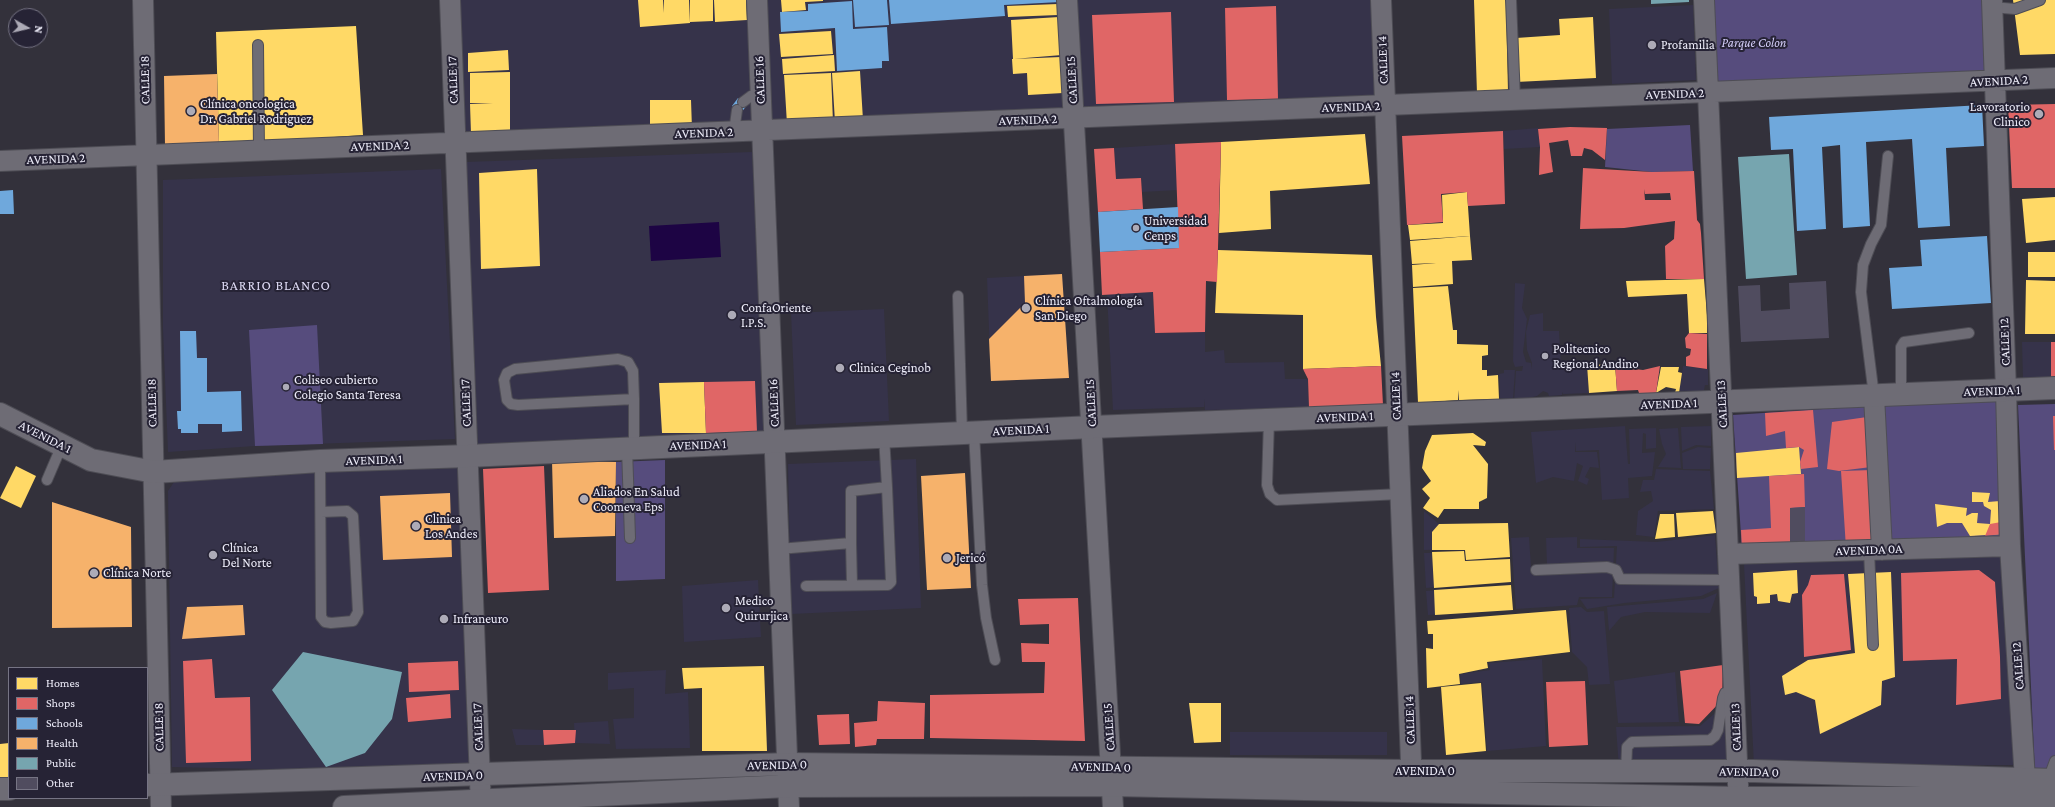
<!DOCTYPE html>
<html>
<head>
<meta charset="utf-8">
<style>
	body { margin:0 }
	#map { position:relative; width:2055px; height:807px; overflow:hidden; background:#33313b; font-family:"Crimson Pro",serif }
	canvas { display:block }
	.legend { position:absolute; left:8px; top:667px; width:140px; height:132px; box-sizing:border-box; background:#262335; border:1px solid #767484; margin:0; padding:5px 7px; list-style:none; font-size:12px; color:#eeedfa }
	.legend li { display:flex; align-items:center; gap:8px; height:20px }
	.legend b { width:20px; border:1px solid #767484 }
	.north { position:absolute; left:8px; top:8px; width:40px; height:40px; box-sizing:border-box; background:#262335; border:1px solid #767484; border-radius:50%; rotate:98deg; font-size:11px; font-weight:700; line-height:16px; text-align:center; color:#eeedfa }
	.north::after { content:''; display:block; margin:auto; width:14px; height:18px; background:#adabb7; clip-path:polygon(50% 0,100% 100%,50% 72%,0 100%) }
</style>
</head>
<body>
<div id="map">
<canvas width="2055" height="807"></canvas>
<ul class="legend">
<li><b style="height:11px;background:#ffd966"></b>Homes</li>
<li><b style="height:11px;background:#e06666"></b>Shops</li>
<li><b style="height:11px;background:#6fa8dc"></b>Schools</li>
<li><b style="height:11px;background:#f6b26b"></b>Health</li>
<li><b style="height:11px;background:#76a5af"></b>Public</li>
<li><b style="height:11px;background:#504c5f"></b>Other</li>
</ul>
<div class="north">N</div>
</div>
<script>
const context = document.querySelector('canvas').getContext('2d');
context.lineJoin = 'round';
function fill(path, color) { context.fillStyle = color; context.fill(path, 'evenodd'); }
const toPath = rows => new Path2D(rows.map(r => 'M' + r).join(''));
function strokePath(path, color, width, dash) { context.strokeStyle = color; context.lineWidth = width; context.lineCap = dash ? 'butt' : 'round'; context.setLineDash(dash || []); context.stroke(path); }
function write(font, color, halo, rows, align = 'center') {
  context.font = font + ' "Crimson Pro",serif'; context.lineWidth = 4; context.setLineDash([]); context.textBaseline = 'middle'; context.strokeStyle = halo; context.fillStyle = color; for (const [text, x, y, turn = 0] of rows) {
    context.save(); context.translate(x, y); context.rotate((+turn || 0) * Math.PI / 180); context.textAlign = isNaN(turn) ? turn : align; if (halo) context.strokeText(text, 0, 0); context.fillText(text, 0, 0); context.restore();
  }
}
fill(toPath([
	[459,0,1371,0,1375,108,465,139],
	[1693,5,1696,80,1612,84,1609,9],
	[1538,128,1540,147,1504,149,1503,131],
	[1175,144,1178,190,1142,192,1141,178,1116,179,1114,148],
	[752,152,766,439,478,447,465,162],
	[441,169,455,439,255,446,168,452,163,329,163,180],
	[1062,274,1069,378,991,381,987,278],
	[1515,283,1525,284,1522,308,1527,319,1523,352,1526,362,1531,363,1532,369,1532,363,1527,350,1526,332,1530,315,1543,313,1543,331,1559,331,1561,367,1587,365,1589,393,1563,394,1562,392,1562,395,1549,396,1548,393,1543,391,1537,396,1514,401,1516,371,1522,371,1523,366,1515,367,1513,361],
	[1153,292,1155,333,1205,332,1205,352,1224,350,1225,363,1284,362,1285,379,1308,379,1309,408,1205,410,1204,399,1204,407,1113,410,1107,294],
	[884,309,889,421,796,425,791,313],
	[2022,342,2051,342,2051,378,2023,378],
	[1683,366,1708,369,1708,385,1705,385,1703,395,1679,392],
	[1504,370,1515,370,1513,400,1500,398,1499,374,1504,373],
	[1625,426,1628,464,1630,464,1629,429,1656,428,1656,448,1646,449,1646,434,1643,433,1642,453,1655,452,1652,476,1628,478,1629,498,1602,500,1599,450,1576,451,1576,442,1575,452,1597,452,1599,468,1590,467,1585,477,1589,479,1587,485,1578,481,1583,466,1577,463,1574,481,1553,477,1536,483,1531,432],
	[1711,426,1711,446,1696,445,1682,451,1681,427],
	[1678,428,1681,468,1658,467,1666,454,1662,444,1659,429],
	[1698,447,1711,448,1710,469,1683,469,1682,453],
	[916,459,921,608,791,614,788,464],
	[464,463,479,774,172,767,168,491,176,479],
	[1656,469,1710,471,1714,509,1658,511,1654,537,1636,535,1638,511,1653,501,1651,491,1640,492,1643,480,1654,480],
	[1424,511,1440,525,1463,549,1424,550],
	[1715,535,1719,588,1701,596,1624,603,1587,609,1580,599,1614,598,1617,546,1580,547,1580,539,1657,542],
	[1529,537,1531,567,1547,565,1546,538,1577,537,1577,548,1614,548,1612,597,1579,597,1577,605,1516,609,1511,538],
	[1463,552,1467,584,1426,588,1424,553],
	[2012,553,2018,765,1754,766,1744,564],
	[758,580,761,637,684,642,682,586],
	[1468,588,1469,612,1428,615,1426,591],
	[1717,593,1710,613,1645,612,1621,617,1609,631,1607,607,1703,599],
	[1581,607,1587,612,1604,611,1610,684,1589,685,1587,667,1572,652,1569,608],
	[1542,659,1546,746,1487,751,1482,682,1461,684,1460,674,1490,670,1489,663],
	[666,670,665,694,688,692,690,748,616,749,613,719,634,718,634,688,608,690,608,673],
	[1675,672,1679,722,1618,723,1614,681],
	[1734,697,1736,765,1619,768,1616,727,1700,726],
	[608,721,610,744,575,743,574,723],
	[512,729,543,730,544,745,516,745],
	[1230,732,1387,732,1387,755,1230,755]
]), '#36334a');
fill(toPath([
	[1708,0,1988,0,1990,70,1711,90],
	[1690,125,1693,171,1652,172,1605,167,1607,129],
	[317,325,323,444,255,446,249,330],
	[2004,400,2010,539,1886,542,1879,406],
	[2055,404,2055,774,2035,774,2018,405],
	[1868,406,1877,548,1742,550,1733,415],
	[665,460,665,579,616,581,616,462]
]), '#564c7d');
fill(toPath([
	[719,222,721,257,651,261,649,226]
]), '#1d0444');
fill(toPath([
	[638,0,663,0,664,13,664,0,689,0,690,23,640,27],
	[690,0,713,0,713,21,690,22],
	[714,0,746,0,747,20,715,22],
	[781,0,823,0,823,1,805,2,806,10,782,12],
	[1474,0,1506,0,1508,92,1477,94],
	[2013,0,2055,0,2055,54,2020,55],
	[1058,4,1058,15,1008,17,1007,6],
	[1059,17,1062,55,1013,59,1011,20],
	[1593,17,1596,78,1516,82,1516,38,1560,35,1559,19],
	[356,26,363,135,219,145,216,32],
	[831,31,833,54,781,57,779,34],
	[508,50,509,70,468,72,468,53],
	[834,55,835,71,783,74,782,59],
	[1061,57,1063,93,1028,95,1027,73,1013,74,1012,59],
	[860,71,863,120,835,122,832,73],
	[510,72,510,133,471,134,470,104,493,103,470,103,470,73],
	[831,73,833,122,787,124,784,75],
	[650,100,691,100,692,129,650,130],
	[1365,134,1370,184,1270,191,1271,229,1219,233,1221,142],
	[537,169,540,266,481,269,479,173],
	[1467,192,1470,236,1410,240,1408,225,1443,223,1442,195],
	[2055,197,2055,240,2026,243,2022,199],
	[1470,236,1472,260,1452,261,1453,284,1413,287,1412,265,1436,263,1412,264,1410,241],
	[1218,250,1372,255,1376,317,1381,366,1303,369,1303,315,1215,313],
	[2028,252,2055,252,2055,277,2028,277],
	[1704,279,1707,315,1707,333,1689,333,1687,294,1628,297,1626,281],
	[2026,280,2055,281,2055,334,2025,334],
	[1448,286,1453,330,1457,330,1457,344,1488,345,1488,355,1482,356,1482,370,1487,370,1487,376,1498,375,1499,399,1459,400,1458,390,1458,400,1418,403,1413,288],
	[1615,364,1617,391,1589,393,1587,365],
	[1661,367,1679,367,1678,372,1682,373,1679,393,1675,393,1676,389,1666,387,1656,393],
	[704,382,706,433,662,433,659,383],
	[1473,433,1486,442,1485,446,1473,445,1488,464,1487,498,1479,502,1479,509,1444,509,1438,518,1423,508,1430,498,1422,489,1431,481,1422,468,1425,451,1432,435],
	[1799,447,1801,474,1737,478,1736,453],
	[16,466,36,476,21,508,0,498],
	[1972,492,1990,493,1988,502,2000,501,2002,534,1970,536,1962,523,1947,523,1937,527,1935,504,1967,508,1966,516,1972,513,1978,513,1977,523,1990,524,1991,510,1984,506,1983,502,1972,502],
	[1713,511,1716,533,1678,537,1676,513],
	[1660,514,1674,514,1675,537,1655,539],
	[1508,523,1510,557,1466,560,1465,550,1432,550,1432,532,1439,524],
	[1464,551,1465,561,1510,559,1511,582,1434,588,1432,552],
	[1797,570,1798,593,1792,594,1790,603,1778,601,1777,594,1770,595,1770,603,1757,604,1757,597,1754,596,1753,573],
	[1891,572,1895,677,1882,681,1881,705,1820,734,1815,700,1796,692,1785,695,1782,676,1808,660,1855,653,1848,574],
	[1511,585,1513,610,1435,615,1434,590],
	[1566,610,1570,652,1487,662,1488,668,1459,674,1460,684,1427,688,1426,648,1433,649,1433,634,1428,634,1427,621],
	[764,666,767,751,702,751,702,688,684,689,682,668],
	[1481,683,1486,751,1446,755,1441,687],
	[1189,703,1221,703,1221,742,1194,743],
	[9,743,9,777,0,779,0,744]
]), '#ffd966');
fill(toPath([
	[1276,6,1278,99,1227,100,1225,8],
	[1171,12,1174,102,1096,104,1092,15],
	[2055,104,2055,188,2012,188,2008,105],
	[1570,127,1568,140,1549,143,1553,172,1539,175,1540,147,1538,129],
	[1570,127,1607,128,1605,160,1592,150,1584,148,1582,156,1571,156,1568,140],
	[1503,131,1505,204,1468,206,1467,192,1441,194,1443,222,1407,225,1402,136],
	[1221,142,1217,282,1206,281,1205,332,1155,333,1153,292,1102,295,1100,252,1179,248,1175,144],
	[1114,148,1116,179,1141,178,1143,209,1098,212,1094,149],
	[1583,168,1652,172,1694,171,1697,220,1700,224,1701,233,1704,279,1666,279,1665,246,1674,239,1675,221,1624,228,1580,229],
	[1644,189,1645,194,1670,193,1671,200,1645,200],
	[1689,333,1707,334,1707,369,1686,366,1686,357,1690,355,1691,349,1686,348,1685,338],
	[2051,342,2055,342,2055,378,2051,378],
	[1633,363,1634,369,1643,370,1660,366,1656,393,1639,393,1638,390,1617,391,1615,364],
	[1381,366,1383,405,1309,408,1308,379,1303,369],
	[755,381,757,432,706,433,704,382],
	[1813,410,1818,467,1801,469,1800,462,1804,450,1799,447,1786,448,1785,431,1766,436,1765,413],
	[2053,416,2055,416,2055,450,2054,450],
	[1867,417,1871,467,1839,471,1827,469,1832,422],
	[544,466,549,590,488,593,483,469],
	[1872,470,1877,548,1846,548,1841,471],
	[1804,474,1805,507,1790,508,1790,549,1742,550,1741,530,1771,528,1769,476],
	[2001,522,2002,534,1985,536,1990,524],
	[1979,570,1995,582,2000,657,2001,699,1956,705,1957,659,1903,661,1901,573],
	[1844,574,1851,650,1804,657,1802,595,1808,585,1811,575],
	[1078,598,1085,741,930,738,930,695,1044,693,1045,662,1022,662,1021,643,1049,644,1049,624,1020,625,1018,599],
	[212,659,215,698,250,697,251,761,186,763,183,661],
	[458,661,459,690,409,692,408,663],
	[1723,665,1722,700,1699,724,1685,723,1680,671],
	[1585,681,1588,745,1549,747,1546,682],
	[450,694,451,718,408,722,406,698],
	[878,701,925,703,924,739,877,739,876,745,855,747,854,723,877,721],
	[849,714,850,744,819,745,817,715],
	[543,730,576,730,575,743,544,745]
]), '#e06666');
fill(toPath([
	[853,0,887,0,889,25,855,27],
	[889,0,1060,0,1060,2,1004,5,1005,16,891,24],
	[852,1,853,29,887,27,889,61,882,61,882,68,837,71,835,28,781,32,780,12,808,11,808,4],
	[738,98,747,105,741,113,732,106],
	[1982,105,1984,146,1946,148,1950,226,1918,228,1912,139,1866,142,1870,226,1843,228,1840,145,1822,147,1826,229,1797,231,1793,149,1771,150,1769,117],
	[13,190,14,214,0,214,0,191],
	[1178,207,1179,248,1100,252,1098,212],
	[1987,236,1991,303,1892,309,1889,268,1922,266,1920,240],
	[180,331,196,331,197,358,207,358,207,392,241,391,242,431,222,432,222,424,198,424,198,433,181,433,181,429,178,429,177,411,181,411]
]), '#6fa8dc');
fill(toPath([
	[217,74,219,145,165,146,164,76],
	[1062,274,1069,378,991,381,989,339,1025,303,1024,276],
	[552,461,616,462,615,536,554,538],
	[965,473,971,588,927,590,921,476],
	[450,493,452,557,383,560,380,496],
	[52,502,131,527,132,627,52,628],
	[243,605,245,635,182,639,187,607]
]), '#f6b26b');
fill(toPath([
	[1651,0,1689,0,1689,2,1651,4],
	[1789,154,1797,275,1746,279,1738,157],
	[303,652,402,672,392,719,365,753,326,767,272,690]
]), '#76a5af');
fill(toPath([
	[1826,281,1829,338,1741,342,1738,286,1760,285,1761,311,1790,309,1789,283],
	[1805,507,1805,549,1790,549,1790,508]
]), '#504c5f');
const service = toPath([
	[1511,0,1515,100],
	[1992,7,2015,9,2040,0],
	[258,45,259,151],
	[743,102,751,96,760,94],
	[734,132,737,110],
	[958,296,962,433],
	[1901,395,1901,347,1904,342,1969,333],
	[1874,396,1861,292,1863,265,1871,244,1881,225,1888,156],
	[634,399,633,371,628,362,618,359,515,369,507,373,504,380,507,400,511,404,518,405,634,399,634,447],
	[1269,420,1267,485,1270,494,1277,500,1400,494],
	[974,432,982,585,986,618,995,660],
	[627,448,630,538],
	[320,461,321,617,325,622,331,623,353,621,358,612,353,516,347,511,321,512],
	[47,480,62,445],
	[851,543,852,585],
	[779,549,851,543,851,491,887,487,884,436],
	[1869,550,1873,645],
	[1536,570,1607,567,1616,570,1620,579,1729,580],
	[806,586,888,585,891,582,887,487],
	[1626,772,1627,747,1632,742,1710,740,1715,736,1718,730,1723,698,1725,693,1734,690],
	[2048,780,2055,761]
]);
const minor = toPath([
	[143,0,161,807],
	[450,0,481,807],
	[757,0,789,807],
	[1067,0,1113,807],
	[1381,0,1412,787],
	[1704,0,1739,807],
	[1992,0,2006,390,2010,546,2025,780],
	[0,161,2055,78],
	[1874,396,1882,550],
	[1728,554,2010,546]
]);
const tertiary = toPath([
	[0,414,91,460,154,472,320,461,468,456,1093,427,2055,388],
	[147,785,789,764,1412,771,1754,771,2055,780],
	[0,789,9,789],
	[344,807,789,786,1112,785,1739,798,2055,798]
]);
strokePath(service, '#4e4d55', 12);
strokePath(minor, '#4e4d55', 22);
strokePath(tertiary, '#4e4d55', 24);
strokePath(service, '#6e6c75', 10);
strokePath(minor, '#6e6c75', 20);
strokePath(tertiary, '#6e6c75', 22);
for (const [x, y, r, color] of [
	[1652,45,5,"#adabb7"],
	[191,111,5,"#adabb7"],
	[2039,114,5,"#adabb7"],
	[1136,228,4,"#adabb7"],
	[1026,308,5,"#adabb7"],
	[732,315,5,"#adabb7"],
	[1545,356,4,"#adabb7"],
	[840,368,5,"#adabb7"],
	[286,387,4,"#adabb7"],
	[584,499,5,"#adabb7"],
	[416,526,5,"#adabb7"],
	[213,555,5,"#adabb7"],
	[947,558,5,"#adabb7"],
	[94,573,5,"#adabb7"],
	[726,608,5,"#adabb7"],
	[444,619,5,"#adabb7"]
]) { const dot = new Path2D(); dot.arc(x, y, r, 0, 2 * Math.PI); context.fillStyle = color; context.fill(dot); strokePath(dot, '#262335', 1.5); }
write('italic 13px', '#d3cdf8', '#262335', [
	["Parque Colon",1754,43]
]);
write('13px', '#eeedfa', '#262335', [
	["Profamilia",1661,45],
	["Clínica oncologica",200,104],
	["Dr. Gabriel Rodriguez",200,119],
	["Lavoratorio",2030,107,"right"],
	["Clinico",2030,122,"right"],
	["Universidad",1144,221],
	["Cenps",1144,236],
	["Clínica Oftalmología",1035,301],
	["San Diego",1035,316],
	["ConfaOriente",741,308],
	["I.P.S.",741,323],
	["Politecnico",1553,349],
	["Regional Andino",1553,364],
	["Clinica Ceginob",849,368],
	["Coliseo cubierto",294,380],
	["Colegio Santa Teresa",294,395],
	["Aliados En Salud",593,492],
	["Coomeva Eps",593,507],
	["Clinica",425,519],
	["Los Andes",425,534],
	["Clínica",222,548],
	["Del Norte",222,563],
	["Jericó",956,558],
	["Clínica Norte",103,573],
	["Medico",735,601],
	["Quirurjica",735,616],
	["Infraneuro",453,619]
], 'left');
write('13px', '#eeedfa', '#262335', [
	["CALLE 14",1383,60,-92],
	["CALLE 18",145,80,-91],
	["CALLE 17",453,80,-92],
	["CALLE 16",760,80,-92],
	["CALLE 15",1072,80,-93],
	["AVENIDA 2",1999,81,-3],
	["AVENIDA 2",1675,94,-2],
	["AVENIDA 2",1351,107,-2],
	["AVENIDA 2",1028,120,-2],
	["AVENIDA 2",704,133,-2],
	["AVENIDA 2",380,146,-2],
	["AVENIDA 2",56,159,-2],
	["CALLE 12",2005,342,-92],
	["AVENIDA 1",1992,391,-2],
	["CALLE 14",1396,396,-92],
	["CALLE 18",152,403,-91],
	["CALLE 17",466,403,-92],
	["CALLE 16",774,403,-92],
	["CALLE 15",1091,403,-93],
	["AVENIDA 1",1669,404,-2],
	["CALLE 13",1722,404,-93],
	["AVENIDA 1",1345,417,-2],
	["AVENIDA 1",1021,430,-3],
	["AVENIDA 1",45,437,27],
	["AVENIDA 1",698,445,-2],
	["AVENIDA 1",374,460,-2],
	["AVENIDA 0A",1869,550,-2],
	["CALLE 12",2018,666,-94],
	["CALLE 14",1410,720,-92],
	["CALLE 18",159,727,-91],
	["CALLE 17",478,727,-92],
	["CALLE 15",1109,727,-94],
	["CALLE 13",1736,727,-92],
	["AVENIDA 0",777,765,-1],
	["AVENIDA 0",1101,767,1],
	["AVENIDA 0",1425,771],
	["AVENIDA 0",1749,772,1],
	["AVENIDA 0",453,776,-2]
]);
context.letterSpacing = '1px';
write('14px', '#dcd9f2', '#262335', [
	["BARRIO BLANCO",276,286]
]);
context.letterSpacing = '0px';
</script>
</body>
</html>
